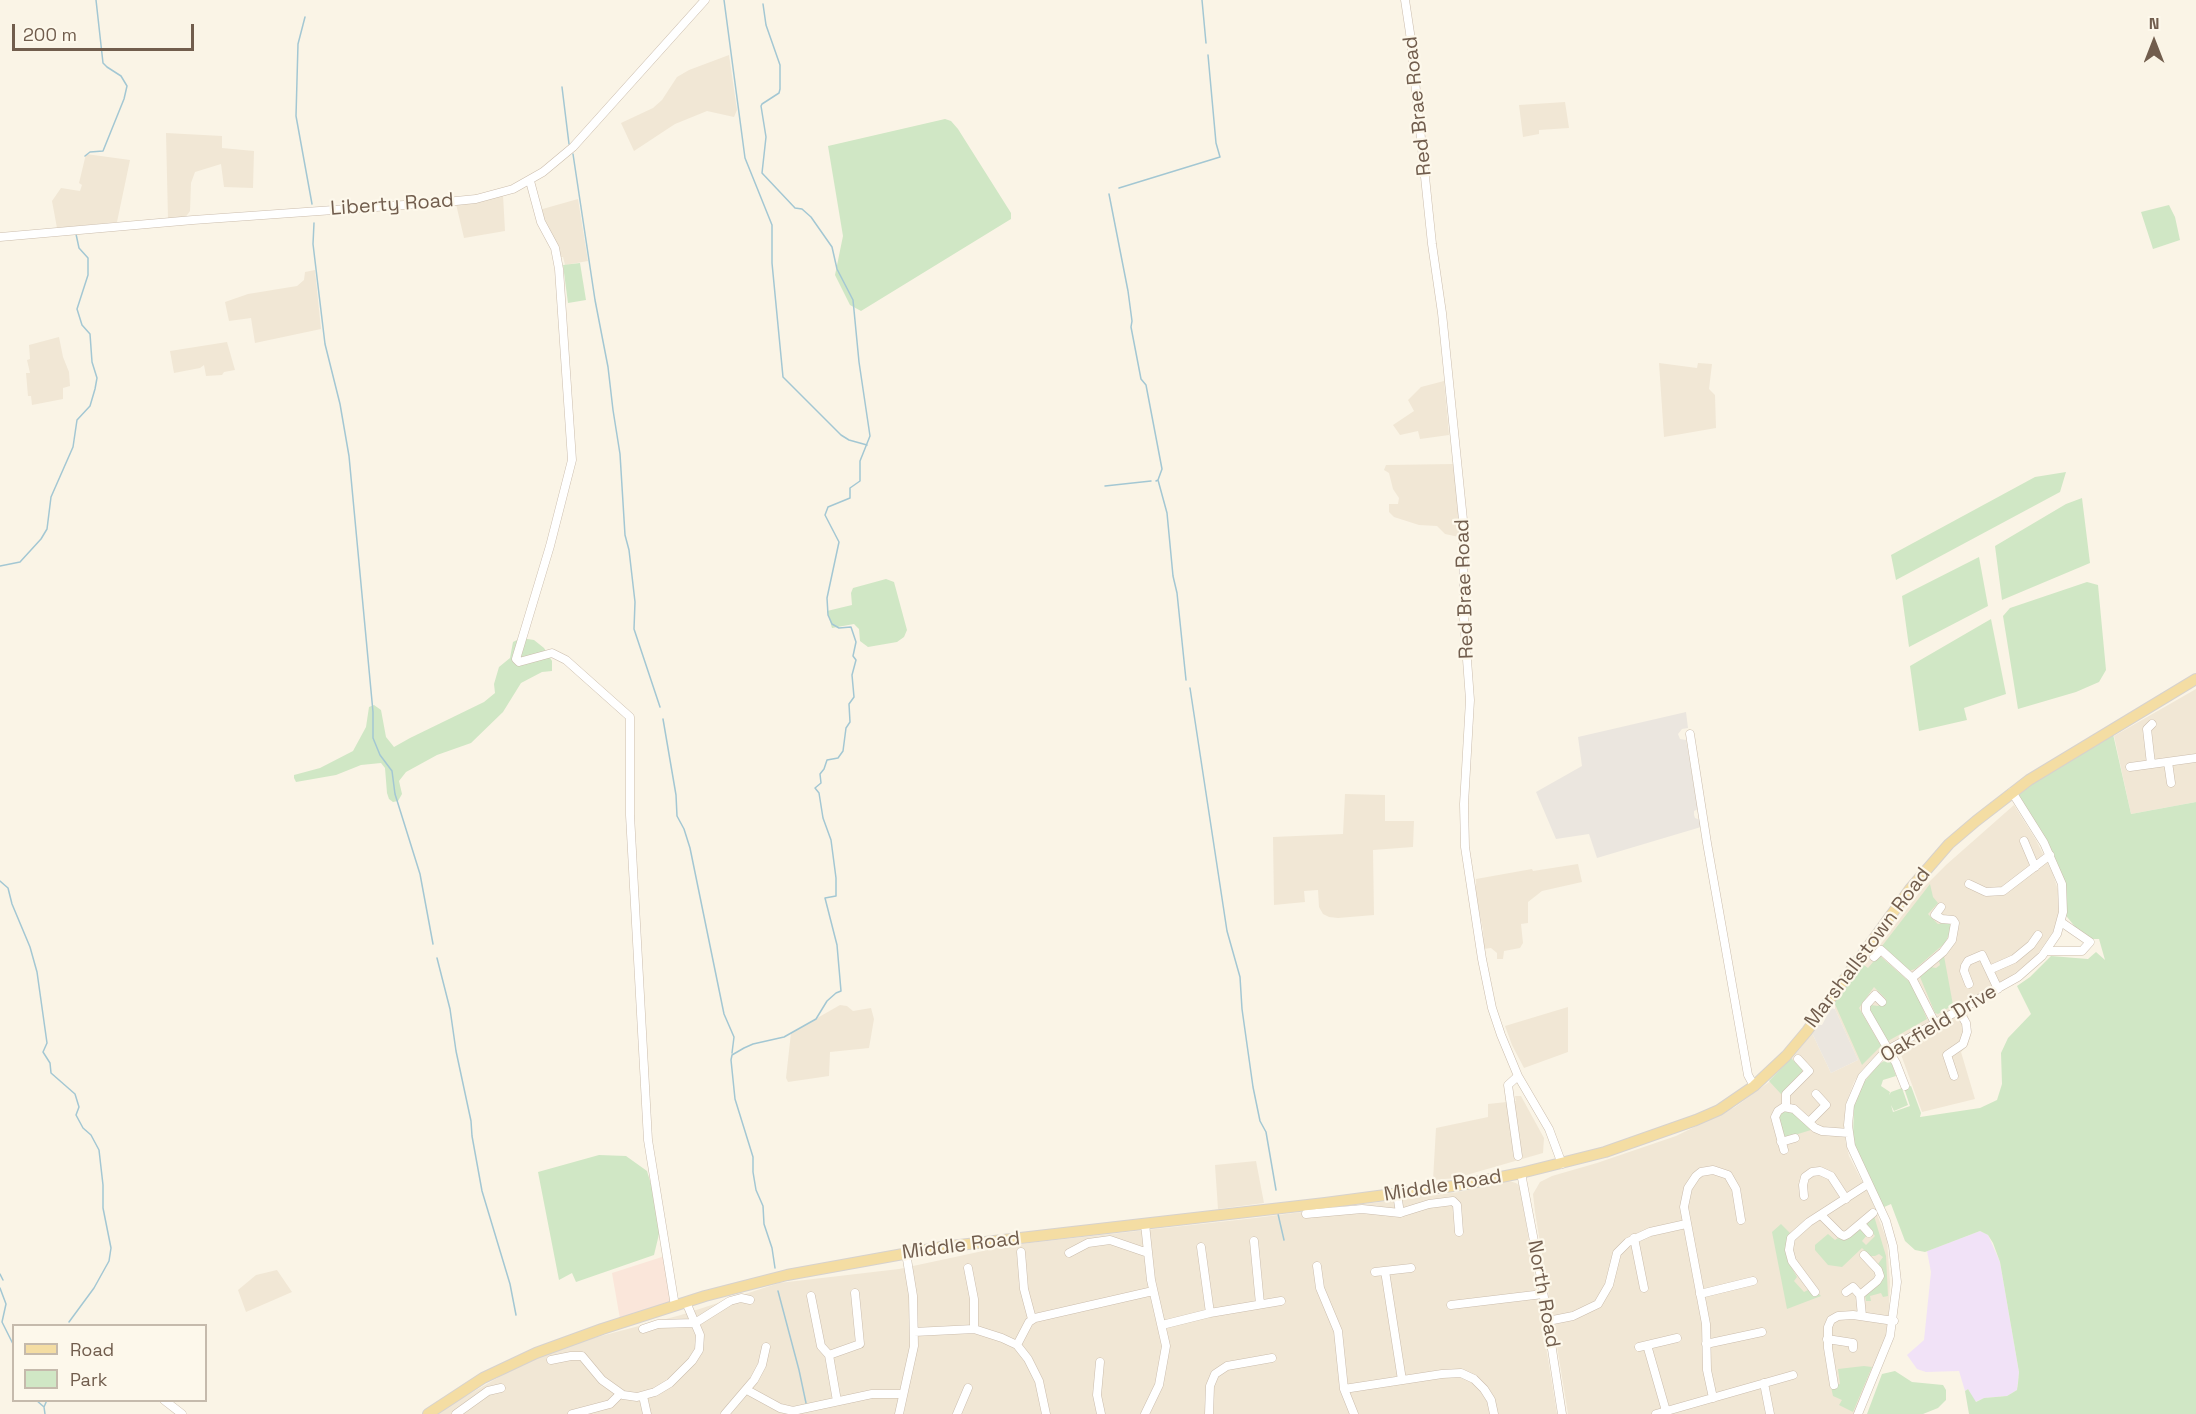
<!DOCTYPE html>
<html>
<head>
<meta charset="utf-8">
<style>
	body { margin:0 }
	#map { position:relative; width:2196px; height:1414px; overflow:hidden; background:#faf4e6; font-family:"Space Grotesk",sans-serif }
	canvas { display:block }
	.legend { position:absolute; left:12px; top:1324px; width:195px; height:78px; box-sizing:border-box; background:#fdf8eb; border:2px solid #c5baac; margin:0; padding:8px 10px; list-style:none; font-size:18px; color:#715d4d }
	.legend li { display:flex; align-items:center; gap:12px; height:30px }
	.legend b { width:30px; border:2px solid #c5baac }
	.north { position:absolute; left:2124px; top:12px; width:60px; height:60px; -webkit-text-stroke:4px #fdf8eb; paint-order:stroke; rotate:0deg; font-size:16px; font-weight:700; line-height:24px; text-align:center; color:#715d4d }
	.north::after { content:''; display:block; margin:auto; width:21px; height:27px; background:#715d4d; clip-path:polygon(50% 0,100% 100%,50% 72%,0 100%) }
	.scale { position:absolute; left:12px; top:24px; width:182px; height:27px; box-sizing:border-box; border:3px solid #715d4d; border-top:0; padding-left:8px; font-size:18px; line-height:21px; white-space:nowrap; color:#715d4d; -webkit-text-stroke:4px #fdf8eb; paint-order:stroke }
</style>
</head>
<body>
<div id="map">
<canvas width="2196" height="1414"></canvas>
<ul class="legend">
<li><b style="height:8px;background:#f4dda3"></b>Road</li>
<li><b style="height:16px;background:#d0e7c5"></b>Park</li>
</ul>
<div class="north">N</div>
<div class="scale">200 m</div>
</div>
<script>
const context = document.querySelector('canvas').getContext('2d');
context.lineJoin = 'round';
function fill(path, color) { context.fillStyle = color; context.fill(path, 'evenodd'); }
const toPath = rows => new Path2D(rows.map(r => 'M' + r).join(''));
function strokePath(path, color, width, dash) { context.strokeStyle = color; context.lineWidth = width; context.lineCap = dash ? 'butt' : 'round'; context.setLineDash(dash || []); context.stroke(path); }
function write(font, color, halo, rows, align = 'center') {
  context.font = font + ' "Space Grotesk",sans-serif'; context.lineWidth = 4.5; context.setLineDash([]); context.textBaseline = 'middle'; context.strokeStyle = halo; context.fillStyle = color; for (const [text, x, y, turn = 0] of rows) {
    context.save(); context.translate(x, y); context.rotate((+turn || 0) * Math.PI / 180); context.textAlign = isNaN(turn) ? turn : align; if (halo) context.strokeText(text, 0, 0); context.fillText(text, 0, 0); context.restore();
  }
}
fill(toPath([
	[729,55,737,110,734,117,707,111,675,124,634,151,621,123,653,108,662,100,677,77,689,70],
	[1565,102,1569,128,1539,130,1539,134,1523,137,1519,105],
	[166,133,222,136,222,148,254,151,253,188,224,187,221,164,195,172,191,183,190,211,185,218,168,219],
	[86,154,130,160,117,222,57,228,52,201,61,188,80,191,82,185,79,183],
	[503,195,505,231,464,238,456,204],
	[578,199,588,261,565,265,563,257,558,257,539,210],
	[315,270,321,329,255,343,251,318,229,321,225,302,248,294,297,286,304,280,305,272],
	[59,337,63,357,69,372,70,386,63,388,63,399,32,405,31,396,28,396,26,373,30,373,27,360,30,359,29,345],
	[227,342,235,370,224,372,222,375,206,376,204,365,200,368,174,373,170,351],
	[1659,363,1697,368,1698,363,1712,364,1709,389,1715,395,1716,428,1664,437],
	[1444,381,1449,435,1420,439,1418,431,1400,435,1393,425,1414,411,1408,400,1421,387],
	[1454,464,1459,499,1459,537,1445,534,1437,526,1419,525,1394,517,1389,512,1389,504,1398,504,1399,498,1393,489,1389,473,1384,470,1386,465],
	[2196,689,2196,802,2131,814,2114,736],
	[1345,794,1385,795,1385,821,1414,821,1413,847,1373,850,1374,915,1338,918,1329,917,1323,914,1319,907,1318,890,1304,891,1305,902,1274,905,1273,837,1343,834],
	[2014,805,2036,840,2053,874,2060,897,2058,920,2053,932,2036,956,2009,978,1964,1004,1969,1019,1971,1034,1968,1045,1961,1052,1975,1099,1922,1112,1896,1041,1878,1053,1861,1071,1854,1082,1845,1106,1845,1140,1849,1156,1872,1201,1887,1241,1890,1282,1888,1335,1854,1414,1568,1414,1535,1212,1533,1194,1540,1182,1552,1176,1597,1163,1676,1136,1735,1107,1769,1082,1795,1055,1812,1033,1831,1073,1858,1060,1835,1009,1835,1005,1922,889,1946,865],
	[1578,864,1582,882,1542,891,1528,902,1528,923,1521,924,1523,943,1520,948,1504,951,1503,959,1497,959,1497,953,1491,948,1484,949,1483,930,1476,896,1476,879,1532,869,1533,871],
	[840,1005,847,1006,853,1011,871,1008,874,1019,869,1048,830,1052,829,1076,788,1082,786,1078,791,1033],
	[1568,1007,1568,1052,1524,1068,1512,1045,1505,1026],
	[1515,1096,1521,1096,1544,1138,1543,1153,1456,1178,1433,1180,1436,1128,1488,1117,1488,1104,1516,1101],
	[1256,1161,1264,1203,1218,1209,1215,1165],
	[1509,1181,1516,1183,1520,1186,1557,1414,434,1414,529,1360,578,1342,681,1315,779,1283,899,1269,1011,1245,1255,1218,1459,1192],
	[277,1270,292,1292,246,1312,238,1290,256,1275]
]), '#f1e7d5');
fill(toPath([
	[665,1256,673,1301,620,1319,612,1273]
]), '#fae6da');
fill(toPath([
	[1686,712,1688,728,1682,729,1678,734,1680,739,1686,740,1698,809,1694,811,1694,815,1695,818,1700,820,1701,827,1597,858,1589,834,1556,839,1536,792,1582,766,1578,737],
	[1831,1008,1835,1009,1858,1060,1831,1073,1812,1033,1817,1025,1822,1025]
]), '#ebe6df');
fill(toPath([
	[1980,1231,1988,1235,2000,1262,2019,1372,2017,1390,2007,1396,1984,1398,1975,1402,1968,1389,1965,1391,1959,1371,1926,1372,1917,1369,1907,1355,1924,1340,1931,1272,1927,1251]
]), '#f1e2f7');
fill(toPath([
	[945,119,951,121,958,129,1011,213,1011,219,861,311,850,305,835,275,843,236,828,146],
	[2169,205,2175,217,2180,240,2153,249,2141,212],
	[580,263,586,300,568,303,563,265],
	[2066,472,2060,492,1896,580,1891,555,2035,477],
	[2082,498,2090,563,2002,600,1995,546,2066,504],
	[1979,557,1988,606,1909,647,1902,596],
	[886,579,894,582,907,630,904,637,897,642,868,647,860,641,859,629,854,624,832,628,827,611,852,605,851,593,853,588],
	[2087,582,2098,585,2106,670,2099,682,2076,692,2018,709,2003,616,2010,608],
	[1991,619,2006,694,1964,708,1967,720,1919,731,1910,666],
	[521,638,534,640,544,648,552,661,552,671,542,672,521,683,503,712,471,743,437,755,406,772,399,781,402,794,398,801,393,802,389,799,387,793,385,768,381,763,361,765,336,775,296,782,294,778,294,775,320,768,353,751,366,727,369,707,374,705,381,710,386,737,394,747,410,738,484,702,495,693,494,684,499,667,510,658,513,642],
	[2113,734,2131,814,2196,802,2196,1414,1969,1414,1965,1391,1968,1389,1976,1402,1984,1398,2007,1396,2017,1390,2018,1383,2019,1372,2000,1262,1993,1243,1988,1235,1980,1231,1925,1252,1915,1250,1905,1241,1891,1204,1882,1208,1856,1149,1853,1135,1854,1106,1864,1082,1878,1065,1887,1059,1891,1061,1896,1076,1883,1080,1881,1086,1890,1092,1889,1095,1891,1092,1902,1088,1908,1105,1894,1111,1891,1105,1893,1112,1910,1106,1904,1088,1911,1086,1921,1113,1920,1117,1980,1108,1997,1100,2002,1084,2001,1053,2008,1038,2031,1014,2017,986,2030,977,2051,956,2088,959,2096,952,2105,960,2099,939,2085,939,2063,912,2062,884,2012,792],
	[1930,884,1933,897,1938,903,1928,914,1938,924,1950,922,1950,932,1945,943,1915,969,1909,971,1882,946],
	[1879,955,1913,985,1927,1019,1888,1041,1870,1011,1871,1005,1878,1006,1886,999,1874,987,1859,1008,1881,1046,1862,1065,1834,1002,1861,963,1868,968],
	[1944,956,1953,1005,1938,1014,1935,1013,1920,977,1931,967,1936,968,1940,965,1939,961],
	[1791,1058,1802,1069,1802,1072,1781,1094,1769,1081],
	[1783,1111,1792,1111,1811,1130,1785,1138,1778,1116],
	[599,1155,626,1156,647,1171,656,1200,660,1230,654,1255,576,1282,572,1273,559,1280,538,1172],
	[1874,1216,1886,1256,1888,1296,1883,1297,1881,1293,1870,1296,1871,1301,1866,1301,1865,1295,1879,1283,1878,1264,1883,1257,1879,1254,1875,1256,1870,1256,1862,1248,1842,1267,1828,1265,1815,1250,1815,1245,1828,1234,1835,1240,1838,1238,1844,1239,1860,1229,1867,1235,1862,1241,1866,1245,1875,1236,1867,1225,1868,1221],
	[1781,1224,1790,1233,1786,1250,1789,1263,1797,1277,1794,1281,1804,1292,1808,1290,1817,1292,1821,1296,1787,1309,1772,1232],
	[1864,1366,1872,1367,1853,1412,1839,1405,1842,1400,1833,1396,1831,1387,1840,1384,1838,1369],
	[1895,1371,1912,1382,1943,1385,1946,1390,1946,1400,1938,1408,1923,1414,1867,1414,1882,1374]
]), '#d0e7c5');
strokePath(toPath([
	[724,0,745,158,772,225,772,263,783,377,841,435,849,440,867,445],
	[1202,0,1206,43],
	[763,4,766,25,780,65,780,89,779,93,762,104,761,106,766,137,762,173,795,208,802,209,811,217,832,247,837,269,853,300,859,362,870,436,860,461,860,481,850,488,850,498,828,507,825,515,839,542,827,598,828,615,832,624,839,628,851,627,856,642,853,656,856,660,852,675,854,697,849,704,850,722,846,728,843,751,838,758,827,760,824,769,820,774,821,783,815,788,819,793,823,818,831,840,836,878,836,896,825,898,837,945,841,991,836,993,827,1001,816,1019,784,1037,753,1044,744,1048,732,1055,731,1060,735,1099,753,1157,753,1172,756,1190,763,1206,764,1224,772,1248,775,1268],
	[305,17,298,44,296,116,312,204],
	[562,87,569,144],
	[573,154,595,300,608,367,613,410,620,454,625,535,629,550,635,602,634,629,660,707],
	[85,156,90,152,103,151,124,99,127,86,121,76,107,67,103,63,96,0],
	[1119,188,1220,157,1216,143,1208,55],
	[1109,194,1128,291,1132,321,1131,327,1141,379,1146,385,1162,469,1158,480],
	[314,223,313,244,325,344,340,404,349,456,373,712,373,738,380,755,392,771,395,794,420,874,433,944],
	[1156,481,1158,480,1167,513,1173,576,1177,593,1186,680],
	[1105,486,1151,481],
	[0,566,20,562,41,539,47,529,51,497,73,447,77,420,90,406,95,389,97,378,92,362,90,334,82,325,77,309,88,275,88,258,79,248,76,234],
	[1190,688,1227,931,1240,977,1242,1009,1253,1087,1260,1121,1266,1132,1276,1190],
	[663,719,676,795,677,816,684,829,690,848,724,1014,734,1037,732,1053],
	[0,881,8,888,12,904,30,947,37,972,47,1043,43,1052,50,1063,51,1073,75,1094,79,1107,76,1115,83,1128,91,1135,99,1150,103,1185,103,1208,111,1248,109,1261,94,1288,69,1322],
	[437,958,450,1009,456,1051,471,1121,472,1136,482,1191,510,1284,516,1315],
	[1278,1214,1284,1240],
	[0,1274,3,1280],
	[0,1288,6,1304,2,1322,14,1346],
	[778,1291,799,1370,806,1403],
	[36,1400,44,1407],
	[45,1414,44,1407,47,1400]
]), '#a3c7d3', 1.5);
const minor = toPath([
	[1405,0,1410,33,1432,244,1442,313,1463,520,1464,619,1470,700,1464,804,1465,847,1482,959,1492,1008,1501,1035,1518,1076,1549,1129,1562,1164],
	[530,181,541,222,555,248,559,269,572,460,550,546,516,659,519,662,552,653,566,660,630,717,630,815,648,1140,675,1306],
	[0,237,193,220,446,202,476,199,513,189,543,172,573,147,705,0],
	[1690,734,1707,843,1748,1075,1754,1086],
	[2168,762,2171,783],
	[2151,764,2147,729,2152,724],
	[2130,767,2196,758],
	[2024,841,2035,867],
	[1969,884,1986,892,2003,891,2050,855],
	[2046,951,2082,951,2090,942,2061,922],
	[1874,957,1881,950,1912,978,1935,1023],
	[1989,970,2014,959,2031,945,2038,935],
	[1912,978,1943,952,1952,940,1955,923,1953,920,1942,919,1935,915,1941,907],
	[1969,984,1964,971,1965,966,1968,961,1982,955,1998,989],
	[1882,1002,1875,995,1866,1005,1866,1011,1896,1063,1905,1086],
	[1518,1076,1508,1085,1518,1156],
	[1954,1076,1947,1055,1963,1044,1967,1032,1966,1023,1959,1011],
	[1786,1107,1786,1094,1809,1071,1798,1059],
	[1809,1122,1826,1105,1816,1094],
	[1781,1142,1795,1138],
	[1784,1150,1775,1117,1778,1111,1784,1107,1794,1109,1815,1128,1822,1131,1849,1133],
	[1521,1173,1541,1278,1562,1414],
	[1397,1194,1400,1213],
	[1804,1196,1803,1185,1805,1177,1812,1172,1820,1171,1831,1176,1846,1199],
	[1306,1214,1362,1209,1400,1213,1429,1204,1453,1201,1457,1205,1459,1232],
	[1821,1215,1840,1234,1844,1236,1848,1234,1873,1213],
	[1145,1224,1151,1280,1166,1346,1159,1385,1145,1414],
	[1861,1224,1869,1233],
	[1634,1238,1644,1288],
	[1254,1241,1260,1304],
	[1201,1247,1210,1313],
	[1021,1252,1024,1289,1032,1319],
	[1069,1253,1088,1243,1110,1240,1148,1253],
	[1317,1266,1320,1288,1338,1331,1344,1389,1354,1414],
	[968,1268,974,1299,974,1329],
	[1385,1271,1402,1380],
	[1375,1272,1411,1268],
	[1815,1292,1792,1261,1789,1250,1791,1238,1809,1222,1868,1184],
	[1846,1292,1853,1287,1860,1295,1862,1316],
	[1700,1294,1753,1281],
	[1860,1295,1877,1281,1880,1276,1878,1270,1864,1255],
	[811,1296,821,1346,829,1355,860,1344,855,1293],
	[1451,1305,1543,1294],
	[1548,1321,1573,1316,1598,1304,1609,1285,1617,1253,1628,1242,1650,1232,1686,1224],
	[1162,1325,1210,1313,1281,1301],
	[643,1329,658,1324,695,1323,730,1301,741,1298,750,1300],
	[914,1332,974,1329,1002,1338,1017,1345,1028,1359,1039,1381,1046,1414],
	[1827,1339,1853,1343,1853,1348],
	[1706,1344,1762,1332],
	[1017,1345,1029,1322,1035,1318,1153,1291],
	[1647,1345,1666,1411],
	[1639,1347,1677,1338],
	[829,1355,837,1401],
	[551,1360,571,1356,582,1356,602,1380,623,1395,637,1397,655,1392,670,1383,692,1361,699,1350,700,1335,686,1302],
	[1100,1362,1097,1395,1101,1414],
	[1764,1383,1770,1414],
	[1834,1385,1828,1348,1828,1327,1831,1320,1838,1316,1853,1315,1894,1321],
	[1344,1389,1442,1374,1461,1373,1474,1379,1484,1389,1491,1400,1494,1414],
	[747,1390,780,1408,793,1411,872,1394,903,1394],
	[643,1396,647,1414],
	[1713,1398,1707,1370,1706,1324,1684,1207,1688,1188,1696,1176,1701,1172,1713,1170,1728,1175,1736,1189,1741,1220],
	[164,1400,182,1414],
	[456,1414,488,1391,501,1388],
	[572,1414,610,1404,620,1394],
	[725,1414,754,1380,762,1365,766,1347],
	[899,1414,914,1346,913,1296,906,1253],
	[957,1414,968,1388],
	[1209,1414,1210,1386,1215,1374,1227,1366,1272,1358],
	[1656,1414,1793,1375],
	[1858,1414,1890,1336,1897,1282,1893,1246,1886,1221,1851,1146,1848,1125,1850,1105,1862,1077,1882,1055,1893,1047,2018,977,2042,956,2057,934,2063,912,2062,884,2044,843,2012,792]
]);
const major = toPath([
	[428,1414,483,1378,536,1353,602,1329,705,1296,787,1275,942,1247,1325,1203,1461,1185,1521,1173,1605,1152,1696,1120,1719,1110,1754,1086,1786,1056,1807,1031,1910,889,1949,844,1976,821,2029,780,2196,679]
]);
strokePath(minor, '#cbbdad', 9);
strokePath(major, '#d7d2cd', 12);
strokePath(minor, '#fff', 8);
strokePath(major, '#f4dda3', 10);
write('20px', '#715d4d', '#fdf8eb', [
	["Red Brae Road",1418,106,-96],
	["Liberty Road",392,205,-4],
	["Red Brae Road",1465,589,-92],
	["Marshallstown Road",1868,948,-53],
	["Oakfield Drive",1939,1024,-31],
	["Middle Road",1443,1186,-9],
	["Middle Road",961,1246,-7],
	["North Road",1543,1294,80]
]);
</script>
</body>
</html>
